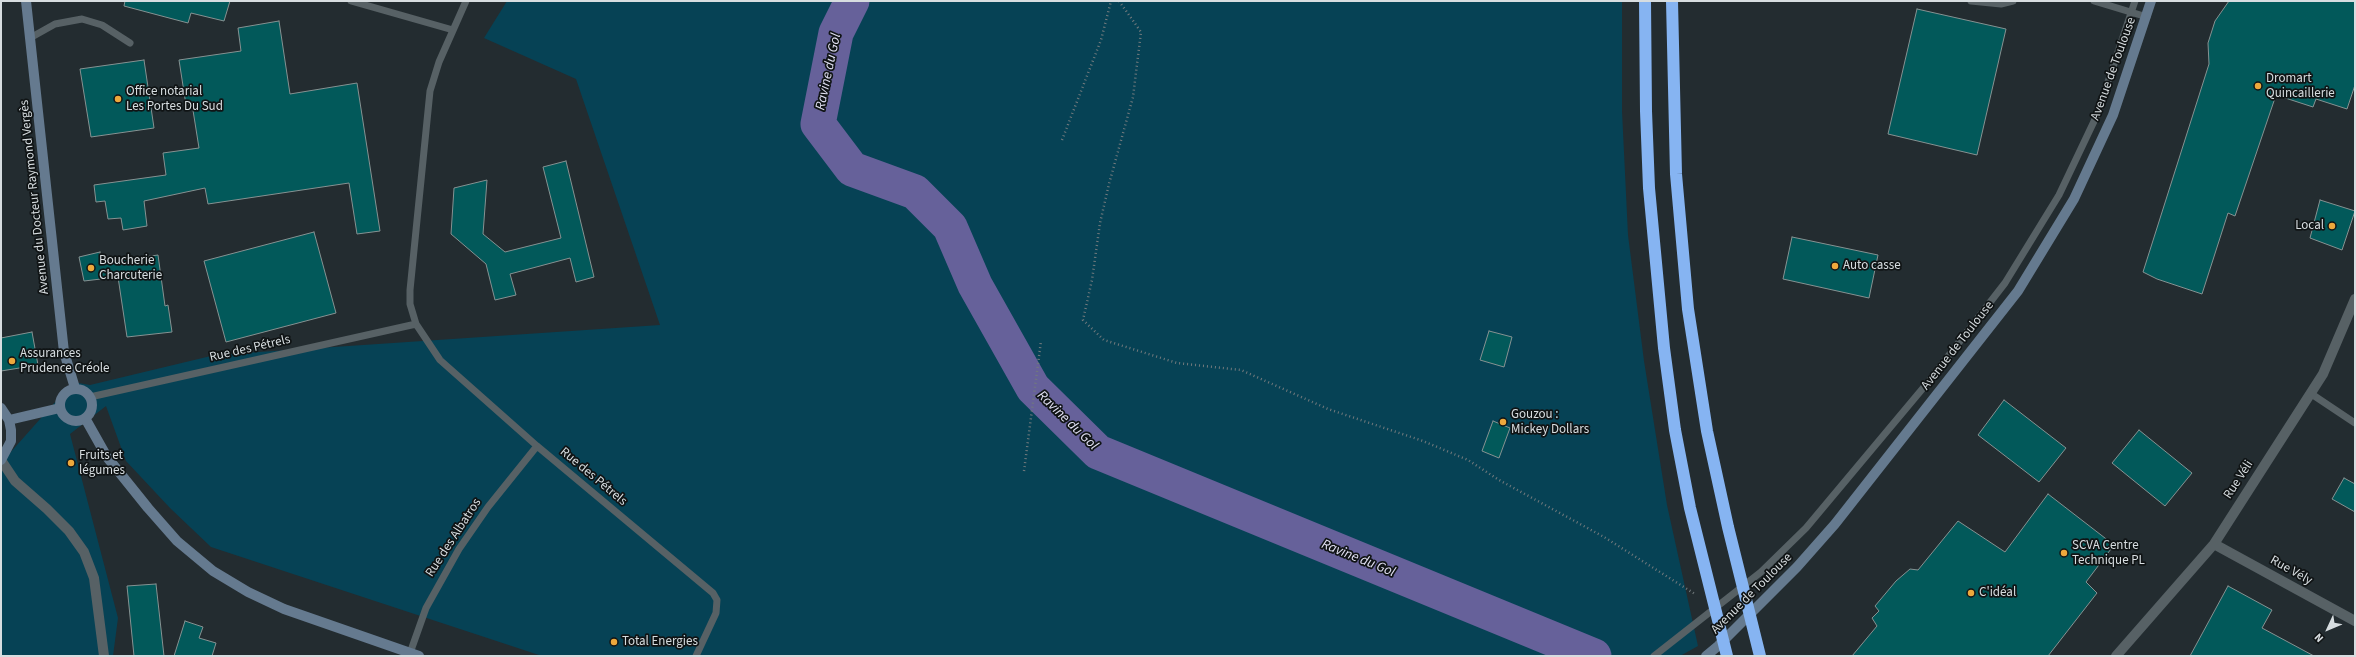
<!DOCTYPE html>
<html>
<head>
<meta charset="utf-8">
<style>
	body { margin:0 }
	#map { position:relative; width:2356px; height:657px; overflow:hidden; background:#232c30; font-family:"Source Sans 3",sans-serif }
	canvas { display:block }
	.frame { position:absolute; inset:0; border:2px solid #d7dde0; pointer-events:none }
	.north { position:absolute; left:2308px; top:609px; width:40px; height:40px; -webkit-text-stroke:3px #101415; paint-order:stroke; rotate:226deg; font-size:11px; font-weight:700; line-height:16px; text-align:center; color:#d7dde0 }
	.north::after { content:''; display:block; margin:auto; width:14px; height:18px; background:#d7dde0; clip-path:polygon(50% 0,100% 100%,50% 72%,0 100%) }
</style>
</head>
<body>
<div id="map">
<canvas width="2356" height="657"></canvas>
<div class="frame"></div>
<div class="north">N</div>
</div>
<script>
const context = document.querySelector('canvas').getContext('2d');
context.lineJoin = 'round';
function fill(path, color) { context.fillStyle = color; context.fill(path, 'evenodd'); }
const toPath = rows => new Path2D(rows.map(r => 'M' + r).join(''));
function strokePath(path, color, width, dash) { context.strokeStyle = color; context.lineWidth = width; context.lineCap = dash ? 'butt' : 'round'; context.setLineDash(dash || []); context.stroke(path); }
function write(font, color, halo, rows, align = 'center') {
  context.font = font + ' "Source Sans 3",sans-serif'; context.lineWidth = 3.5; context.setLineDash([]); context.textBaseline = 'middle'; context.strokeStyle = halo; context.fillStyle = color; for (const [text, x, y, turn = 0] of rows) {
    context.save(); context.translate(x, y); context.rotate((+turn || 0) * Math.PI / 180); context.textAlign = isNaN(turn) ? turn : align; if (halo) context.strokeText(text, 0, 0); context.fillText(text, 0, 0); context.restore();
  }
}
fill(toPath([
	[507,1,1622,1,1622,111,1628,235,1644,361,1667,505,1698,646,1680,656,542,656,211,547,170,508,126,461,106,406,70,434,118,618,113,656,1,656,1,463,73,382,90,385,215,355,660,325,576,79,484,38]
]), '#064255');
strokePath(toPath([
	[852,1,836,33,818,124,852,169,915,192,950,227,975,285,1033,388,1098,452,1594,656]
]), '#66619a', 35);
const building = toPath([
	[125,1,230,1,224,21,191,13,188,23,124,6,125,1],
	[2229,1,2355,1,2355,85,2347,109,2316,99,2313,107,2276,95,2235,216,2228,213,2202,294,2157,279,2143,272,2209,64,2208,43,2215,21,2229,1],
	[1917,9,2006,29,1977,155,1888,134,1917,9],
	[279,21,290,94,357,83,380,231,357,234,349,183,208,204,205,188,144,201,147,226,123,230,121,218,108,219,105,201,96,202,94,185,166,175,163,153,199,148,192,104,186,105,179,60,241,51,238,28,279,21],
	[144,60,154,128,91,137,80,69,144,60],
	[566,161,594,277,576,282,570,258,510,274,516,295,495,300,486,264,451,234,454,188,487,180,483,234,505,252,561,238,543,167,566,161],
	[2320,200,2355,211,2342,250,2310,238,2320,200],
	[314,232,336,313,226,342,204,261,314,232],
	[1792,237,1878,255,1869,298,1783,279,1792,237],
	[100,252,100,263,158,255,165,306,168,305,172,332,127,337,118,277,84,281,79,257,100,252],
	[1489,331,1512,337,1504,367,1480,360,1489,331],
	[32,332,38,365,1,371,1,338,32,332],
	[2004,400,2066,448,2039,482,1978,435,2004,400],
	[1493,421,1510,428,1499,458,1482,451,1493,421],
	[2139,430,2192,473,2165,506,2112,463,2139,430],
	[2344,478,2355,484,2355,512,2332,499,2344,478],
	[2048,494,2114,545,2086,582,2097,593,2048,656,1852,656,1877,626,1872,618,1879,611,1875,606,1896,581,1910,569,1918,570,1958,521,2005,552,2048,494],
	[156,584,164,656,134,656,127,586,156,584],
	[2228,586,2272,610,2262,628,2314,656,2190,656,2228,586],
	[185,621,203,627,199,638,216,643,212,656,174,656,185,621]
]);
fill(building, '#02595a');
strokePath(building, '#869292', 1);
strokePath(toPath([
	[1119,1,1141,32,1133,97,1109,184,1100,223,1092,280,1083,320,1104,340,1177,363,1241,370,1328,409,1423,441,1468,460,1499,480,1604,537,1695,594],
	[1062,140,1101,40,1111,1],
	[1024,471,1041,341]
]), '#727a7d', 2.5, [1, 3]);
strokePath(toPath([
	[351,1,453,30],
	[466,1,439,62,430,91,410,290,410,304,416,324,440,360,537,446,713,593,717,600,716,613,696,656],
	[1971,1,2001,4,2013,1],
	[2094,1,2147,17],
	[30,38,55,24,82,19,102,25,130,43],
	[2310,393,2355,423],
	[90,397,416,324],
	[409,656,426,608,459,549,488,507,537,446],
	[1654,656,1761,572,1806,528,1929,381,2005,283,2059,195,2097,115,2135,1]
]), '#576165', 7);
strokePath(toPath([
	[1,460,15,481,47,509,69,531,84,552,94,578,104,656],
	[2214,544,2355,621],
	[2116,656,2214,544,2323,374,2355,299]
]), '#576165', 10);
strokePath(toPath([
	[26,1,64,352,75,388],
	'60 405a16 16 0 1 1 32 0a16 16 0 1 1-32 0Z',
	[1,408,9,420,11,430,11,441,1,460],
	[85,418,107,457,148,508,177,541,213,571,248,592,284,609,419,656],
	[9,420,60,408],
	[1706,656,1718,646,1797,567,1835,524,2018,291,2074,199,2113,115,2151,1]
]), '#657a8f', 10);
strokePath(toPath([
	[1645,1,1646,111,1649,188,1664,348,1675,430,1690,508,1727,656],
	[1672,1,1676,174,1688,309,1707,431,1728,527,1760,656]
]), '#86b4f2', 12);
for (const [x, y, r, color] of [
	[2258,86,4,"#eea83c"],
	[118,99,4,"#eea83c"],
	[2332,226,4,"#eea83c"],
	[1835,266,4,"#eea83c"],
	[91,268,4,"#eea83c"],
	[12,361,4,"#eea83c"],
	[1503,422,4,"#eea83c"],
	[71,463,4,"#eea83c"],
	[2064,553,4,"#eea83c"],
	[1971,593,4,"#eea83c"],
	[614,642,4,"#eea83c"]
]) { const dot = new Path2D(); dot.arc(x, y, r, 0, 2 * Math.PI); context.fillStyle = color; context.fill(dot); strokePath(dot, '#101415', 1.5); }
write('13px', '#d7dde0', '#101415', [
	["Avenue de Toulouse",2114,69,-70],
	["Avenue du Docteur Raymond Vergès",35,197,-96],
	["Avenue de Toulouse",1958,346,-52],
	["Rue des Pétrels",250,349,-13],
	["Rue des Pétrels",593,477,40],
	["Rue Véli",2239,480,-57],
	["Rue des Albatros",454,538,-57],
	["Rue Vély",2291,571,29],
	["Avenue de Toulouse",1752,594,-45]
]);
write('13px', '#d7dde0', '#101415', [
	["Dromart",2266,79],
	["Quincaillerie",2266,94],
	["Office notarial",126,92],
	["Les Portes Du Sud",126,107],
	["Local",2324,226,"right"],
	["Boucherie",99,261],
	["Charcuterie",99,276],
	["Auto casse",1843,266],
	["Assurances",20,354],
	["Prudence Créole",20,369],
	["Gouzou :",1511,415],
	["Mickey Dollars",1511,430],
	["Fruits et",79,456],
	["légumes",79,471],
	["SCVA Centre",2072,546],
	["Technique PL",2072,561],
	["C'idéal",1979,593],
	["Total Energies",622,642]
], 'left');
write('italic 14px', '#e3e2f4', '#101415', [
	["Ravine du Gol",829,72,-78],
	["Ravine du Gol",1067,421,44],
	["Ravine du Gol",1358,559,22]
]);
</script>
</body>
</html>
